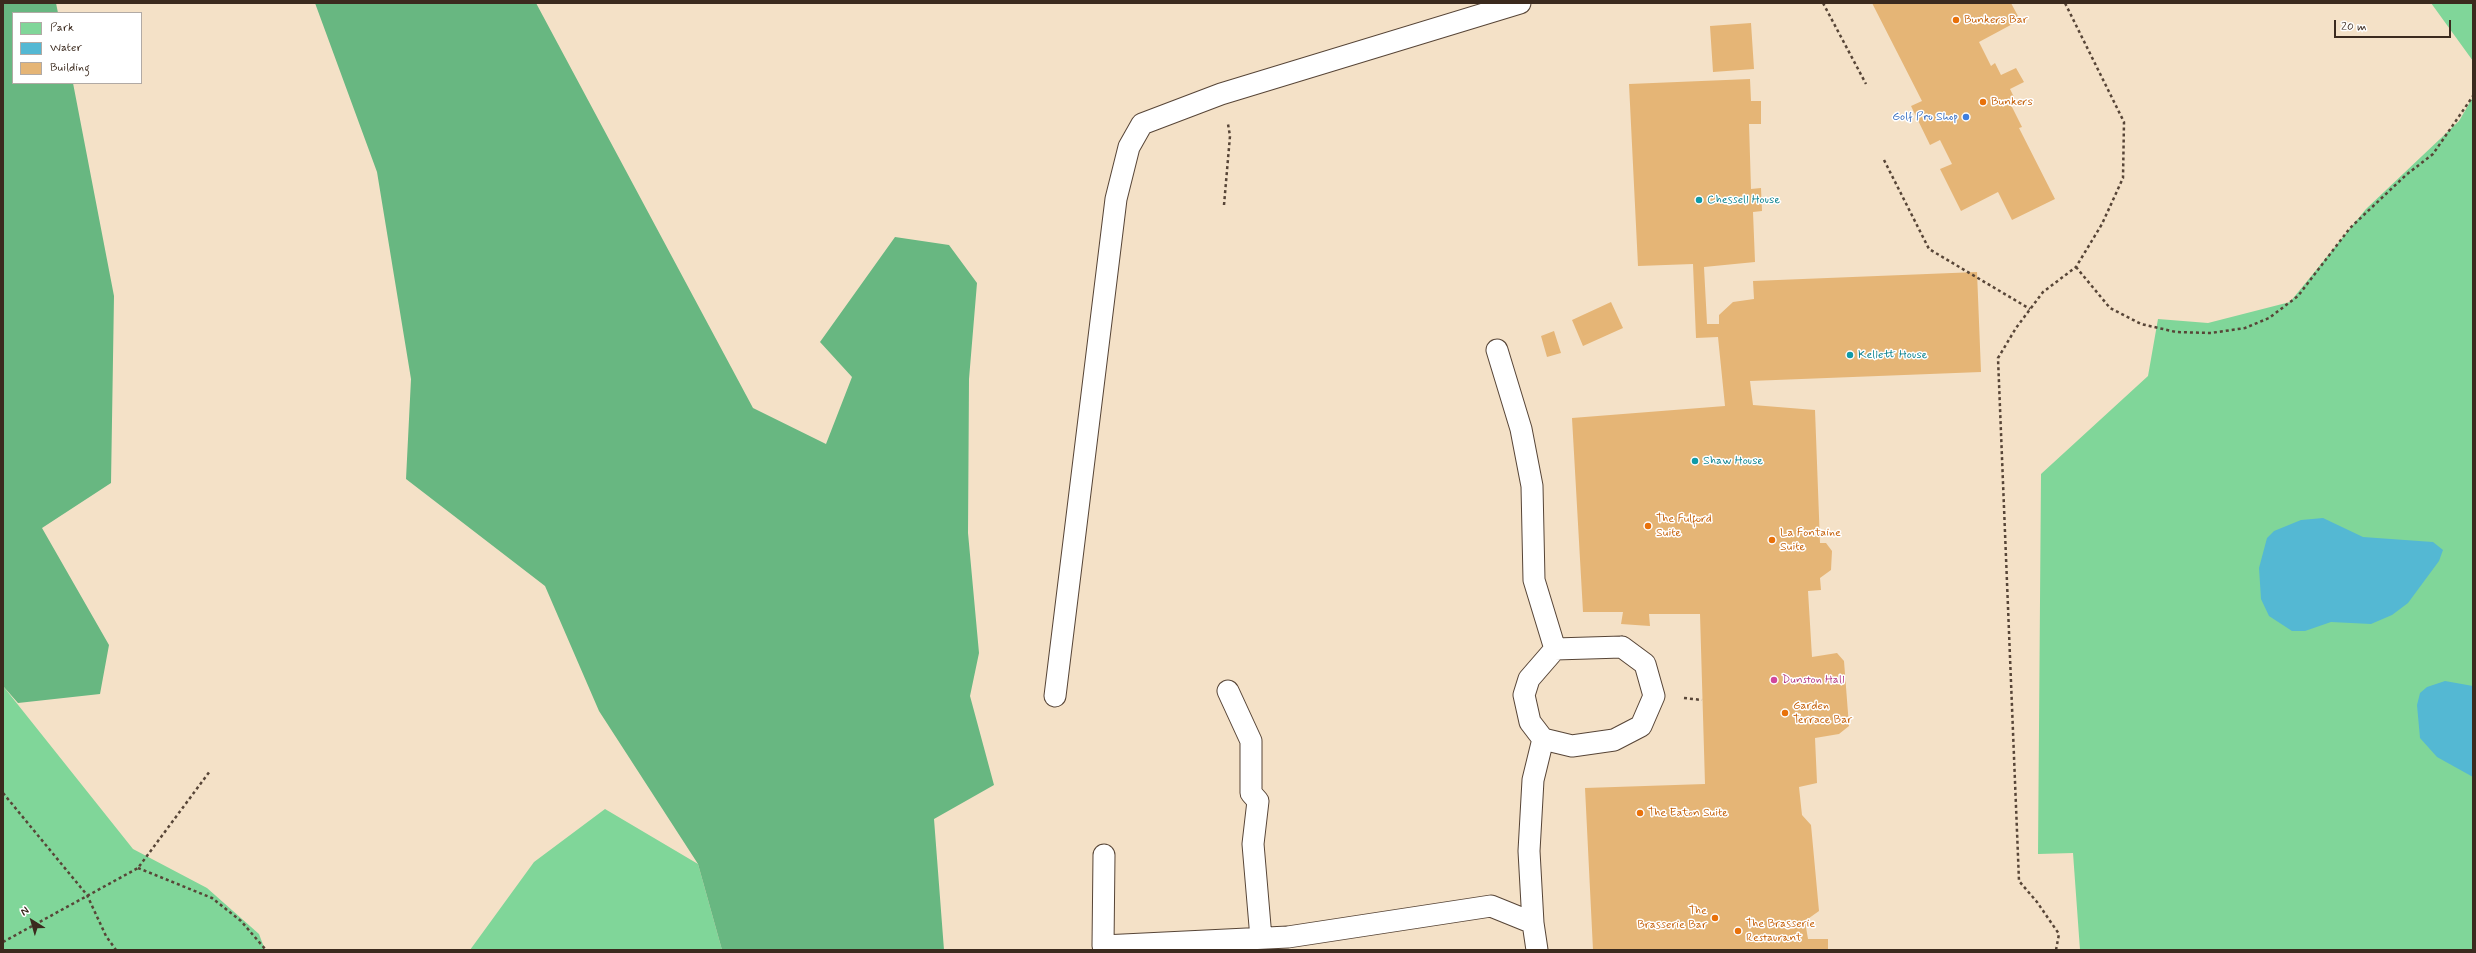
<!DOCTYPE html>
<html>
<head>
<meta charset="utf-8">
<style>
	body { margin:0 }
	#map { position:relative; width:2476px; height:953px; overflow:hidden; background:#f4e1c7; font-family:Mynerve,sans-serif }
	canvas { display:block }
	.frame { position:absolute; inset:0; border:4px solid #3b2a1e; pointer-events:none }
	.legend { position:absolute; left:12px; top:12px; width:130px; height:72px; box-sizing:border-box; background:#fff; border:1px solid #b1aaa5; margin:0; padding:5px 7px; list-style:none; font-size:12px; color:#3b2a1e }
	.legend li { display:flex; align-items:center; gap:8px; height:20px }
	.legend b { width:20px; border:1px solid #b1aaa5 }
	.north { position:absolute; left:12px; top:901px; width:40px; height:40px; -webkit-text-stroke:3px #fff; paint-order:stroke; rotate:323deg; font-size:11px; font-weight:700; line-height:16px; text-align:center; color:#3b2a1e }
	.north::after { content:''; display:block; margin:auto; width:14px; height:18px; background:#3b2a1e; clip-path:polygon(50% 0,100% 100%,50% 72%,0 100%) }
	.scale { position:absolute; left:2334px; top:20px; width:117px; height:18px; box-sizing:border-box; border:2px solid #3b2a1e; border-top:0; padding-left:5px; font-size:12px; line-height:14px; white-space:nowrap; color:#3b2a1e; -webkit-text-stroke:3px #fff; paint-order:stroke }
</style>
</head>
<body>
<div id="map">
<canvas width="2476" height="953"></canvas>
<div class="frame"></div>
<ul class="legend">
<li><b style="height:11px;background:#80d699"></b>Park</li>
<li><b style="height:11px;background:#54b8d3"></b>Water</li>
<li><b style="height:11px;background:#e5b576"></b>Building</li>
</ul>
<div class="north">N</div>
<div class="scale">20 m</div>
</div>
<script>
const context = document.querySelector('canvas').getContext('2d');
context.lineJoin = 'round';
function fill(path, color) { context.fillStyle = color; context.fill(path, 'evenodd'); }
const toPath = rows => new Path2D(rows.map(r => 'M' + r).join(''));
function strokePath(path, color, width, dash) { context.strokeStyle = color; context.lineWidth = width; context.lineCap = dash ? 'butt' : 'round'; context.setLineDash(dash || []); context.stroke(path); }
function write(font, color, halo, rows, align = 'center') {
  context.font = font + ' Mynerve,sans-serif'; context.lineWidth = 3; context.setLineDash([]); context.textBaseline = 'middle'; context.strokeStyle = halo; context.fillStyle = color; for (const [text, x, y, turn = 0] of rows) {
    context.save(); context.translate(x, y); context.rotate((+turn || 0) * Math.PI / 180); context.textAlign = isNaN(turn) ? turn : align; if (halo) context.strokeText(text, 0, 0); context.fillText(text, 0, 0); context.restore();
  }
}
fill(toPath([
	[2431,3,2473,3,2473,61],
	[2473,97,2473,950,2080,950,2073,853,2038,854,2041,474,2148,376,2158,319,2208,323,2290,302,2366,209,2459,121],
	[3,686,133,849,207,888,259,934,265,950,3,950],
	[605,809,698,864,722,950,470,950,534,862]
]), '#80d699');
fill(toPath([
	[3,3,56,3,58,13,13,13,13,83,73,83,114,296,111,483,42,528,109,645,100,694,18,703,3,686],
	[315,3,536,3,753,408,826,444,852,377,820,342,895,237,949,245,977,283,969,379,968,533,979,653,970,696,994,785,934,819,944,950,722,950,698,864,599,711,545,586,406,479,411,379,377,172]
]), '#68b781');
fill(toPath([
	[2323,518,2363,537,2433,542,2443,550,2439,561,2408,603,2392,615,2371,624,2331,622,2305,631,2292,631,2269,616,2261,599,2259,568,2267,538,2274,531,2301,520],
	[2445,681,2473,686,2473,777,2437,757,2420,738,2417,705,2420,693,2427,687]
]), '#54b8d3');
fill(toPath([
	[1872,3,2011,3,2020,20,1979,42,1991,66,1995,63,2001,75,2016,68,2024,82,2010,89,2017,103,2011,105,2022,127,2019,128,2055,199,2012,220,1998,192,1961,211,1940,169,1952,164,1940,140,1930,145,1911,106,1922,101],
	[1751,23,1754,69,1713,72,1710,26],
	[1750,79,1751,101,1761,101,1761,124,1749,124,1751,189,1761,188,1762,211,1753,212,1755,262,1704,267,1707,324,1719,324,1719,315,1733,302,1754,299,1753,281,1977,272,1981,372,1750,381,1753,405,1815,410,1820,543,1826,543,1832,551,1831,570,1820,578,1821,590,1808,591,1812,657,1837,653,1844,661,1849,726,1839,734,1815,738,1817,783,1799,787,1802,815,1811,825,1819,911,1805,921,1808,939,1828,939,1828,950,1593,950,1585,788,1705,784,1700,614,1649,614,1650,626,1621,624,1623,612,1583,612,1572,418,1725,406,1718,337,1696,338,1693,264,1638,266,1629,84],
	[1611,302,1623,328,1583,346,1572,320],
	[1554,331,1561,353,1547,357,1541,336]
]), '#e5b576');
const service = toPath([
	[1497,350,1521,429,1532,486,1534,580,1555,649],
	[1622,647,1645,664,1654,696,1641,726,1614,740,1572,746,1543,739,1530,722,1524,695,1529,679,1555,649,1622,647],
	[1228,691,1251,741,1251,793,1258,801,1253,844,1261,938],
	[1055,696,1116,199,1129,147,1142,124,1221,94,1520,3],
	[1104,855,1103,946,1288,937,1491,906,1533,923],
	[1537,950,1533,923,1529,851,1533,780,1543,739]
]);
strokePath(service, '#574537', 23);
strokePath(toPath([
	[1823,3,1866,84],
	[1884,160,1929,249,2030,309],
	[1224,205,1230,136,1228,124],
	[2076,267,2110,308,2141,324,2176,332,2211,333,2245,328,2269,318,2298,296,2350,228,2406,175,2433,154,2473,96],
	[1684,698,1702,700],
	[3,793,87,895,106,936,116,950],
	[138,868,212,898,241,921,266,950],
	[3,942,138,868,210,771],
	[2056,950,2059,934,2037,902,2019,881,1998,358,2016,328,2043,292,2076,267,2102,224,2123,178,2124,122,2065,3]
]), '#574537', 2.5, [3, 3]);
strokePath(service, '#fff', 21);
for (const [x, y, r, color] of [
	[1956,20,4,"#e8710a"],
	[1983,102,4,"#e8710a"],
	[1966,117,4,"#3f7fe0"],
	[1699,200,4,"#0f9aa8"],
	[1850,355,4,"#0f9aa8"],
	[1695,461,4,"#0f9aa8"],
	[1648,526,4,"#e8710a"],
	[1772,540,4,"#e8710a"],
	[1774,680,4,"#d1479c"],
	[1785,713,4,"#e8710a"],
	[1640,813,4,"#e8710a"],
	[1715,918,4,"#e8710a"],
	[1738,931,4,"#e8710a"]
]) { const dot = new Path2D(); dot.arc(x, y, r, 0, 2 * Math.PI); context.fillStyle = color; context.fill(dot); strokePath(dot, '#fff', 1.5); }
write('12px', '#c56008', '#fff', [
	["Bunkers Bar",1964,20],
	["Bunkers",1991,102],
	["The Fulford",1656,519],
	["Suite",1656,533],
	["La Fontaine",1780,533],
	["Suite",1780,547],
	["Garden",1793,706],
	["Terrace Bar",1793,720],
	["The Eaton Suite",1648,813],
	["The",1707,911,"right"],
	["Brasserie Bar",1707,925,"right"],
	["The Brasserie",1746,924],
	["Restaurant",1746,938]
], 'left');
write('12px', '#366cbe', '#fff', [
	["Golf Pro Shop",1958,117]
], 'right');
write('12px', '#0d838f', '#fff', [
	["Chessell House",1707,200],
	["Kellett House",1858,355],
	["Shaw House",1703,461]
], 'left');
write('12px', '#b23c85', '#fff', [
	["Dunston Hall",1782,680]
], 'left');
</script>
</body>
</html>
